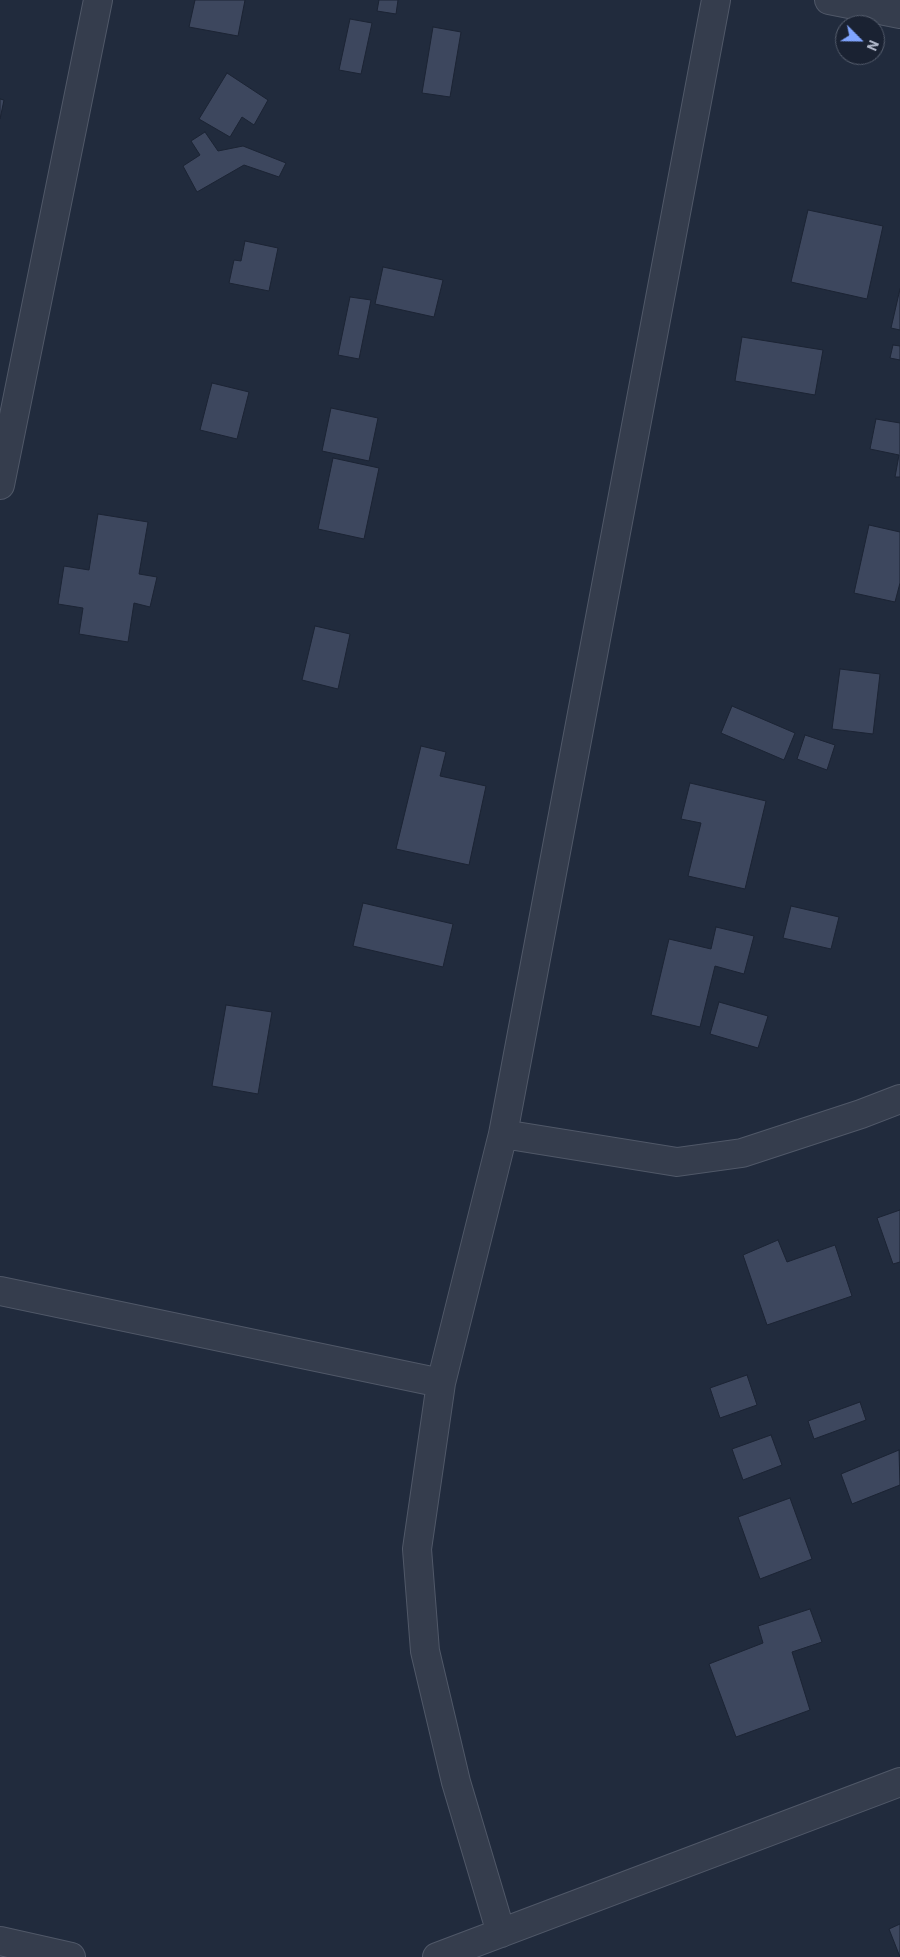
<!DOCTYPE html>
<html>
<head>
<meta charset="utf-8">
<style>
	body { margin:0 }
	#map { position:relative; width:900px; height:1957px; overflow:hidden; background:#212b3d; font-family:"IBM Plex Sans",sans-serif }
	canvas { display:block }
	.north { position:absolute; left:835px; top:15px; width:50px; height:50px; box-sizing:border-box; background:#1a2232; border:1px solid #565e6e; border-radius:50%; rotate:113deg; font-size:14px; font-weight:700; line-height:20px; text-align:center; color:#b1b8c9 }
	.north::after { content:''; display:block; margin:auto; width:18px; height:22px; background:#80a5ff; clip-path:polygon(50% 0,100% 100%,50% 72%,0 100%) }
</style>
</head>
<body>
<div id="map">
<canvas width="900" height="1957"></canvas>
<div class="north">N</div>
</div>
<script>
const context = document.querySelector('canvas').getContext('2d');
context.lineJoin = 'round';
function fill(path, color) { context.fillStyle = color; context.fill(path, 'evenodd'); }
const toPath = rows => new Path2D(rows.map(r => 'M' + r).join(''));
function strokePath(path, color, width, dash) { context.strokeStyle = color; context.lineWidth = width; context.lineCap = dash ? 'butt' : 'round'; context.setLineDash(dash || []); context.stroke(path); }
const building = toPath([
	[195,0,245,0,238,36,189,27,195,0],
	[379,0,398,0,396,14,377,11,379,0],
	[350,19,372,23,361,74,339,70,350,19],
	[433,27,461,32,450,97,422,93,433,27],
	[227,73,268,100,254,125,242,117,230,137,199,119,227,73],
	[0,99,4,100,0,119,0,99],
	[205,132,218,151,243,146,286,163,279,177,244,165,197,192,183,166,200,155,191,141,205,132],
	[808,210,883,226,867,299,791,282,808,210],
	[245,241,278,248,269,291,229,283,234,260,241,261,245,241],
	[383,267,443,280,434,317,375,304,383,267],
	[900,289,900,330,891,328,900,289],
	[350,297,371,300,359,359,338,355,350,297],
	[742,337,823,350,815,395,735,381,742,337],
	[893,345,900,346,900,360,890,358,893,345],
	[212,383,249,392,237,439,200,430,212,383],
	[331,408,378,418,369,461,322,451,331,408],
	[876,419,900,423,900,477,895,477,899,455,870,449,876,419],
	[333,458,379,468,364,539,318,529,333,458],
	[98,514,148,522,139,574,157,577,150,607,134,603,128,642,79,634,83,608,58,604,64,566,89,570,98,514],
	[869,525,900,532,900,583,895,602,854,593,869,525],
	[315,626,350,634,338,689,302,680,315,626],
	[840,669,880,674,873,734,832,729,840,669],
	[732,706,795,733,784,760,721,733,732,706],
	[805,735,835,745,827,770,797,759,805,735],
	[421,746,446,752,440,776,486,786,469,865,396,849,421,746],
	[690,783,766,801,745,889,688,876,701,823,681,819,690,783],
	[363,903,453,924,443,967,353,946,363,903],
	[791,906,839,917,831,949,783,938,791,906],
	[716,927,754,936,744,974,715,966,700,1027,651,1015,669,939,711,949,716,927],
	[719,1002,768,1016,758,1048,710,1034,719,1002],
	[226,1005,272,1012,258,1094,212,1086,226,1005],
	[900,1210,900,1262,893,1264,877,1218,900,1210],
	[778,1240,787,1262,835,1245,852,1296,767,1325,743,1255,778,1240],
	[747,1375,757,1405,720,1418,710,1388,747,1375],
	[860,1402,866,1420,814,1439,808,1421,860,1402],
	[771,1435,782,1465,743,1480,732,1449,771,1435],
	[899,1450,900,1485,852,1504,841,1474,899,1450],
	[790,1498,812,1559,760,1579,738,1517,790,1498],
	[810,1609,822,1642,792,1652,810,1710,736,1737,709,1664,763,1643,758,1626,810,1609],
	[900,1924,900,1957,889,1929,900,1924]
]);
fill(building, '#3d475e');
strokePath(building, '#1c2434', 1);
const minor = toPath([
	[829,0,900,14],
	[0,485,98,0],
	[503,1134,677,1162,742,1153,861,1114,900,1099],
	[0,1291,441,1383],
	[501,1933,456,1782,425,1651,417,1549,441,1383,503,1134,716,0],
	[0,1941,71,1957],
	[437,1957,900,1782]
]);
strokePath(minor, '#505868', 30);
strokePath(minor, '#353d4d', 28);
</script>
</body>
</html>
